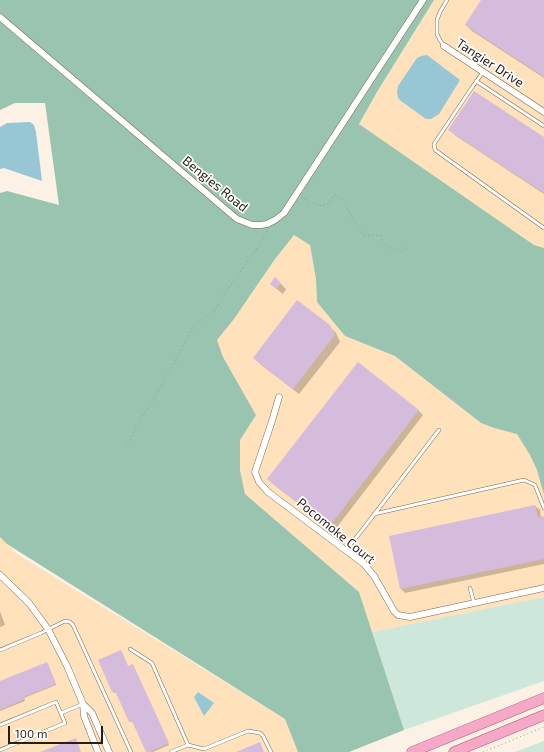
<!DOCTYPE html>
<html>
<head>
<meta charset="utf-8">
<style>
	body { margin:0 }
	#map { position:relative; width:544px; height:752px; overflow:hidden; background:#fbf1e5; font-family:"Exo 2",sans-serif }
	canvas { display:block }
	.scale { position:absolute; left:8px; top:726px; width:95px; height:18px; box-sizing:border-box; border:2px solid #281f14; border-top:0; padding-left:5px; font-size:12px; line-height:14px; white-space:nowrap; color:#281f14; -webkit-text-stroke:3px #fff; paint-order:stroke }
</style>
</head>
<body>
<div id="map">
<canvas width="544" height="752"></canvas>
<div class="scale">100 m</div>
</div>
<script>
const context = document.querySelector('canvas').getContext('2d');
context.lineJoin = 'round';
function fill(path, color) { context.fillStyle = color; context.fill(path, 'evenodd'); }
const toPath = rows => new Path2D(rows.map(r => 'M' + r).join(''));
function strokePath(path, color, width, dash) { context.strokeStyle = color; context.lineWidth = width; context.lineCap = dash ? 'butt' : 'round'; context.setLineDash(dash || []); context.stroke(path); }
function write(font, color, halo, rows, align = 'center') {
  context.font = font + ' "Exo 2",sans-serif'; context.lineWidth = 3.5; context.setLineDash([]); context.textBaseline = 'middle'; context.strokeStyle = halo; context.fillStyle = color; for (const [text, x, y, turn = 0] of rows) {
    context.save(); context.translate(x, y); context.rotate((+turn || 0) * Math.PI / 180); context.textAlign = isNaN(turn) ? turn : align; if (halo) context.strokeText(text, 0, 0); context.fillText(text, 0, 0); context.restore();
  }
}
fill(toPath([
	[434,0,544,0,544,248,534,245,359,124,377,92],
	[294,235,310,245,316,279,317,302,345,336,395,356,481,423,494,428,517,434,530,455,537,470,542,488,544,494,544,597,372,632,359,592,245,494,240,470,240,440,256,415,223,357,217,340,234,319,275,259],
	[0,537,17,554,285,719,298,752,0,752]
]), '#ffe1bc');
fill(toPath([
	[544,597,544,681,404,730,372,632],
	[544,741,544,752,515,752]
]), '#cde8db');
fill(toPath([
	[0,0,434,0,377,92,359,124,534,245,544,248,544,494,542,488,537,470,530,455,517,434,494,428,481,423,395,356,345,336,317,302,316,279,310,245,294,235,275,259,234,319,217,340,223,357,256,415,240,440,240,470,245,494,359,592,404,730,349,752,298,752,285,719,7,544,0,537,0,193,7,191,59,205,45,103,15,103,0,110]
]), '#99c4b0');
fill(toPath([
	[427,55,460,80,439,114,431,119,426,119,401,101,398,98,397,93,398,86,417,58,421,56],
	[30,122,34,125,36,132,42,181,4,168,0,169,0,127,7,123],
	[198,692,214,703,204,716,194,697]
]), '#97c6d4');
fill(toPath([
	[483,0,544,0,544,78,472,31,466,25],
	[450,130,544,139,544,194,456,136],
	[280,283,286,289,283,294,271,284],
	[329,326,336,333,340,342,299,394,260,364,254,357],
	[358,364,419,411,423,415,334,531,273,484,268,479],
	[535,506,540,510,541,518,543,517,544,518,544,564,405,593,401,589],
	[0,611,5,625,0,627],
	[122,652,128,667,133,666,169,745,153,752,147,752,133,722,131,722,130,721,117,691,114,693,113,691],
	[48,664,56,685,24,698,25,701,0,711,0,682]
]), '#0003');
fill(toPath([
	[481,0,544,0,544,77,465,25],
	[474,91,544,137,544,193,448,130],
	[275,277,281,283,276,289,270,284],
	[297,300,330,325,335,335,293,389,253,358],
	[358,362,419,410,329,527,267,479],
	[535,505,538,517,543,516,544,520,544,559,400,589,389,536],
	[121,650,128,666,133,664,169,743,150,752,146,752,132,721,129,722,115,691,112,692,98,660],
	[47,662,56,684,24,697,25,699,0,710,0,681],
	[76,738,81,752,40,752],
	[260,742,264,752,236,752]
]), '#d5bcdd');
const service = toPath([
	[444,46,440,40,437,34,437,20,440,12,447,0],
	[483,72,473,86,434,144,435,150,544,228],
	[476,81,544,126],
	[374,514,524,480,535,485,544,508],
	[346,550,363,529,439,430],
	[470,588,474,603],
	[130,649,152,663,188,745],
	[0,650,41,633,65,621,70,622,73,625,131,752],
	[61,713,83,704],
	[0,725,56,702,65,723,0,750],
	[171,752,188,745,204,749,248,731,260,733,263,736,271,752]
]);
const minor = toPath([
	[0,17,237,219,252,225,261,225,267,224,275,220,284,213,423,0],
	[444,46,544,112],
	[279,397,272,421,255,472,259,482,268,492,364,564,374,576,394,611,398,615,410,617,544,588],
	[0,575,29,603,48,629,67,666,83,704,92,713,109,752],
	[83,704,84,716,98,752]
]);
const primary = toPath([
	[412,752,544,698],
	[454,752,544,715]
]);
strokePath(service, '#7d684c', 4);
strokePath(minor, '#7d684c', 7);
strokePath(primary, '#a95470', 11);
strokePath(toPath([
	[302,197,309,202,322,206,330,203,332,198,336,195,340,197,346,203,348,210,364,236,367,236,373,235,381,236,384,243,390,248,402,251,406,248],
	[125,447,173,366,192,328,204,318,214,312,222,298,259,245,267,233,267,231],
	[483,752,544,727]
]), '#a1978b', 1, [1, 3]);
strokePath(service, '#fff', 3);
strokePath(minor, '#fff', 6);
strokePath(primary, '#f5a9c7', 10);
write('13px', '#281f14', '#fff', [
	["Tangier Drive",490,63,33],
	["Bengies Road",215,184,39],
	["Pocomoke Court",336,531,39]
]);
</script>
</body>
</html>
